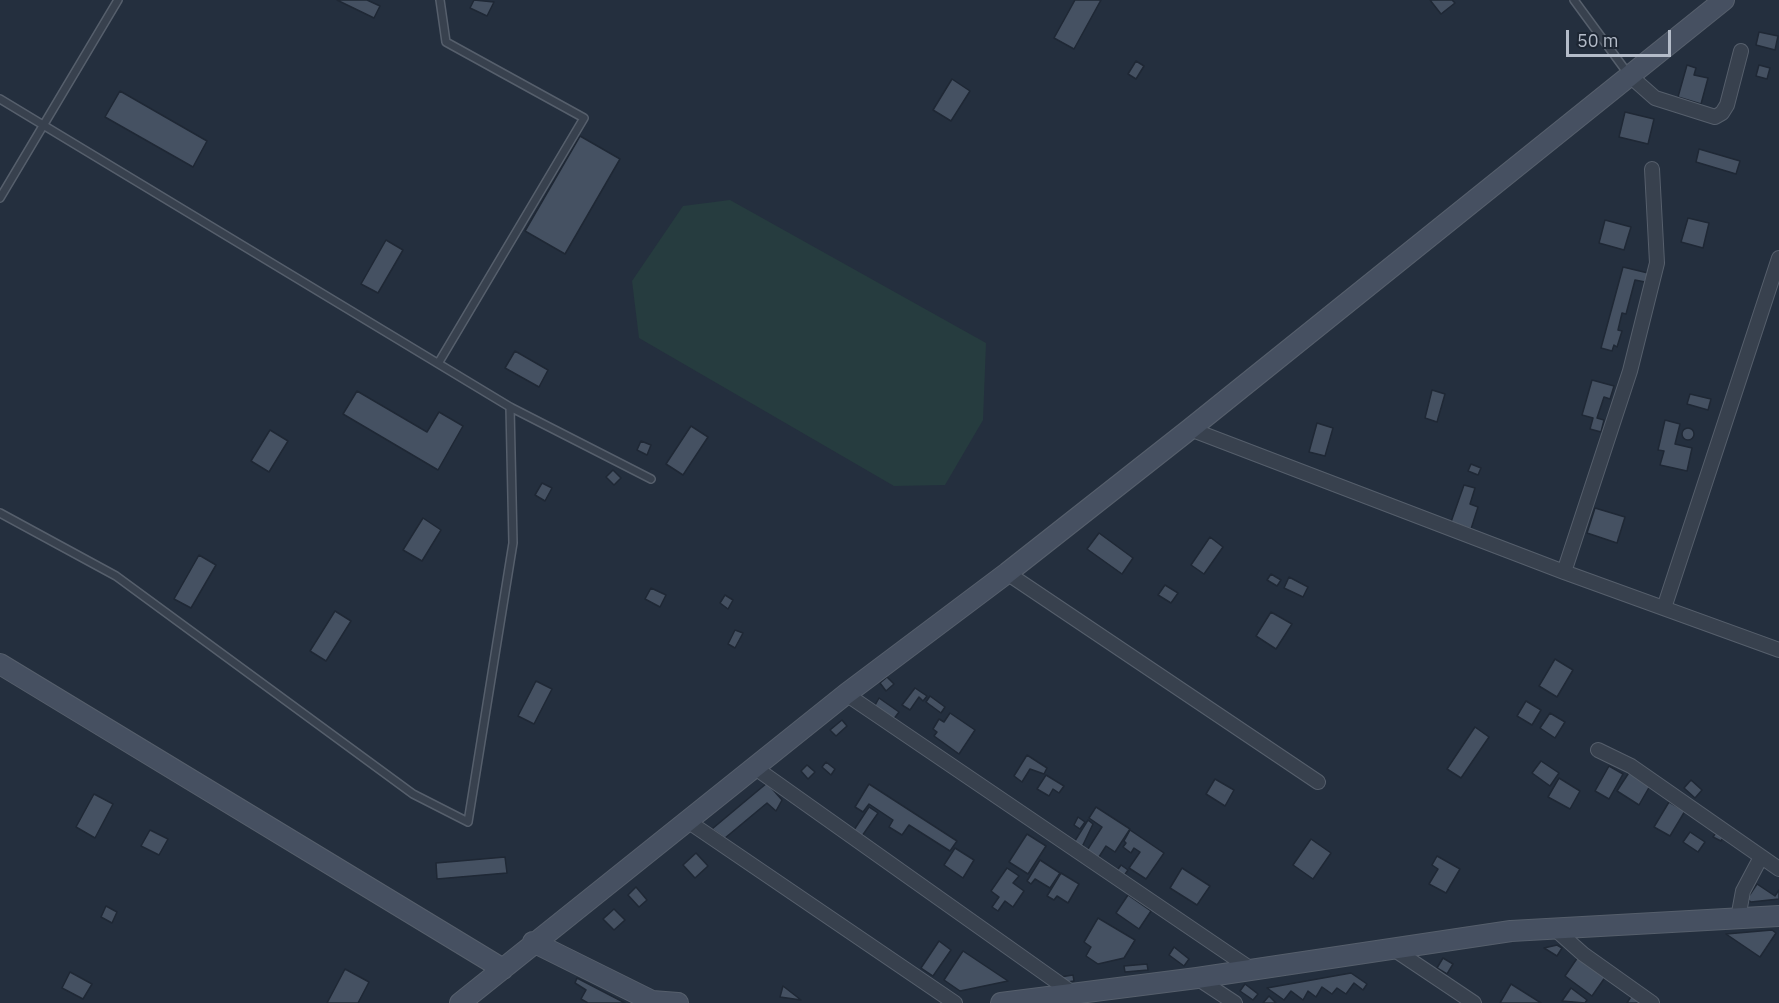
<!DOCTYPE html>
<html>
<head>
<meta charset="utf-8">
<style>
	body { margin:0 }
	#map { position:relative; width:1779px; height:1003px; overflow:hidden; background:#242f3e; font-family:"IBM Plex Sans",sans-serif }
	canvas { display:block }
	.scale { position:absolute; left:1566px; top:30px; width:105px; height:27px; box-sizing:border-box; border:3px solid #b4bcc9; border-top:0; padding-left:8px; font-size:18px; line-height:21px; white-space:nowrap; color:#b4bcc9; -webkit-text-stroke:4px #1d2633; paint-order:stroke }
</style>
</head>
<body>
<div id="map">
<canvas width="1779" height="1003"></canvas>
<div class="scale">50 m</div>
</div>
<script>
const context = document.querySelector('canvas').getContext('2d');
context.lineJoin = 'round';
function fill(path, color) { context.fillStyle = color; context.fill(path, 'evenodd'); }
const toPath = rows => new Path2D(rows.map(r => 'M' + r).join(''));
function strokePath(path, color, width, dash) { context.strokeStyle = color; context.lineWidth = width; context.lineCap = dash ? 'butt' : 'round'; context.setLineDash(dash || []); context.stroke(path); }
fill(toPath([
	[730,200,986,343,983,420,945,485,894,486,639,338,632,281,683,206]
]), '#263c3f');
const building = toPath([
	[337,0,367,0,380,6,374,18,337,0],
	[474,0,494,2,487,16,470,8,474,0],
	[1075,0,1101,0,1074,49,1054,38,1075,0],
	[1430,0,1452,0,1455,3,1441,14,1430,0],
	[1759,32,1778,36,1775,50,1756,45,1759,32],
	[1136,61,1144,66,1136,79,1128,74,1136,61],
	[1687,65,1696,68,1694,75,1708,78,1701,104,1678,97,1687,65],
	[1759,65,1770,68,1767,79,1756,76,1759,65],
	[952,79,970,91,951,121,933,110,952,79],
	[120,91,207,141,193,167,105,117,120,91],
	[1625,112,1654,119,1648,144,1619,137,1625,112],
	[580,136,620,159,565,254,525,231,580,136],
	[1699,149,1740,161,1736,174,1696,162,1699,149],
	[1688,218,1709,223,1703,248,1681,242,1688,218],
	[1605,220,1631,227,1624,250,1599,243,1605,220],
	[386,240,403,250,378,293,361,284,386,240],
	[1623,267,1648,273,1645,282,1635,280,1626,314,1622,313,1618,330,1622,331,1617,347,1614,345,1612,351,1601,348,1623,267],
	[515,351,548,370,539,387,505,368,515,351],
	[1592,380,1614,386,1610,399,1604,397,1597,418,1604,420,1601,432,1590,429,1593,418,1582,415,1592,380],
	[1432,390,1445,394,1437,422,1425,418,1432,390],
	[357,391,427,432,439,412,463,426,438,470,343,414,357,391],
	[1690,394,1711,399,1708,410,1687,404,1690,394],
	[1665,420,1680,424,1675,444,1692,448,1687,471,1660,465,1664,451,1658,450,1665,420],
	[1317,423,1333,428,1325,456,1309,452,1317,423],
	[691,426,708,437,683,475,666,464,691,426],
	'1682 434a6 6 0 1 1 12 0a6 6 0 1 1-12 0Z',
	[270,430,288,441,269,472,251,461,270,430],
	[641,441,651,445,647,455,637,450,641,441],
	[1471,464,1481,468,1478,475,1468,471,1471,464],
	[613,470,621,478,614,485,606,477,613,470],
	[542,483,552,488,545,501,535,495,542,483],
	[1464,485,1475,488,1470,504,1478,507,1471,529,1451,522,1464,485],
	[1595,508,1625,517,1617,543,1587,533,1595,508],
	[423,518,441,530,422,561,403,550,423,518],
	[1099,533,1133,558,1122,574,1087,549,1099,533],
	[1210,537,1223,547,1204,574,1191,565,1210,537],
	[199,555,216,565,191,608,174,599,199,555],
	[1271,574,1281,580,1277,586,1267,580,1271,574],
	[1289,577,1308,587,1303,597,1284,588,1289,577],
	[1165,585,1178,593,1171,603,1158,595,1165,585],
	[651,588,666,595,660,607,645,599,651,588],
	[725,595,733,600,728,609,720,603,725,595],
	[335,611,351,621,326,661,310,651,335,611],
	[1271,612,1292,624,1276,649,1256,636,1271,612],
	[735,630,743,633,735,648,728,644,735,630],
	[1555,659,1573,670,1557,697,1539,686,1555,659],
	[887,677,894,684,886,691,880,683,887,677],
	[536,681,552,689,534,724,518,716,536,681],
	[915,688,927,696,923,701,919,697,910,710,902,705,915,688],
	[930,696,945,707,941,713,926,702,930,696],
	[879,698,899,712,893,720,874,707,879,698],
	[1526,701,1541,710,1532,725,1517,716,1526,701],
	[950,713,975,730,959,754,934,736,937,732,933,729,939,719,944,722,950,713],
	[1550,713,1565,722,1555,738,1540,728,1550,713],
	[842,720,847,726,836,736,830,730,842,720],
	[1475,727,1489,737,1461,778,1447,769,1475,727],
	[1027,755,1047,768,1044,774,1030,769,1022,782,1014,776,1027,755],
	[1541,761,1559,773,1550,786,1532,773,1541,761],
	[826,762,835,769,831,775,822,767,826,762],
	[807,765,815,772,808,779,801,771,807,765],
	[1609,766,1623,774,1609,799,1595,791,1609,766],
	[1630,771,1651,784,1639,805,1617,791,1630,771],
	[1046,775,1064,786,1059,793,1053,789,1049,796,1037,789,1046,775],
	[1559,778,1580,791,1570,809,1548,797,1559,778],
	[1215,779,1234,790,1225,806,1206,794,1215,779],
	[1691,780,1702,790,1695,798,1684,788,1691,780],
	[767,783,782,800,776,811,767,803,725,838,712,829,767,783],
	[869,784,957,841,950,851,909,825,902,835,889,827,893,820,869,804,863,812,855,807,869,784],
	[94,794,113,804,95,838,76,827,94,794],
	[1669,802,1685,811,1670,836,1654,827,1669,802],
	[869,807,878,813,862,836,854,830,869,807],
	[1096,807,1130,829,1115,852,1106,846,1097,860,1086,852,1102,827,1089,818,1096,807],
	[1078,817,1085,822,1080,829,1074,825,1078,817],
	[1088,820,1093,824,1081,849,1073,844,1088,820],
	[150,830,168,839,159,855,141,846,150,830],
	[1130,830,1164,853,1146,879,1129,868,1140,852,1134,848,1131,853,1123,847,1126,843,1124,841,1130,830],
	[1717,831,1724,836,1721,841,1713,837,1717,831],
	[1690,832,1705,842,1698,852,1683,842,1690,832],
	[1027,834,1046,846,1028,874,1009,862,1027,834],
	[1311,839,1331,853,1313,879,1293,865,1311,839],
	[955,848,974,860,963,878,944,865,955,848],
	[696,853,708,866,695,878,683,865,696,853],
	[1437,856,1460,869,1446,893,1429,884,1438,869,1432,865,1437,856],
	[505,857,507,873,437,879,436,863,505,857],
	[1040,860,1060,873,1050,888,1035,879,1031,884,1027,881,1040,860],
	[1121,865,1128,870,1123,877,1116,872,1121,865],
	[1007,868,1019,876,1013,883,1024,891,1013,907,1005,901,998,911,992,907,999,897,991,891,1007,868],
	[1182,868,1210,886,1197,905,1170,888,1182,868],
	[1061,873,1079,884,1068,903,1057,896,1054,900,1047,896,1061,873],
	[1757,884,1775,896,1779,890,1779,899,1751,902,1747,899,1757,884],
	[636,887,647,900,639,907,628,895,636,887],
	[1128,895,1151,911,1139,929,1116,913,1128,895],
	[106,906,117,912,112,923,101,917,106,906],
	[614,909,625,920,614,930,603,919,614,909],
	[1098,918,1135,940,1124,958,1098,964,1086,956,1091,947,1084,942,1098,918],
	[1772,930,1776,933,1760,957,1726,934,1772,930],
	[939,941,951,950,933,976,921,968,939,941],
	[1557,945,1562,948,1557,956,1544,948,1557,945],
	[1174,947,1189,959,1184,966,1169,955,1174,947],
	[963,951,1008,981,960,991,944,980,963,951],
	[1578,957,1606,976,1592,996,1565,976,1578,957],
	[1443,958,1453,964,1447,974,1437,968,1443,958],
	[1147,964,1148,970,1125,972,1124,966,1147,964],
	[345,969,369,982,358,1003,327,1003,345,969],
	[70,972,92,984,83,999,62,988,70,972],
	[1351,973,1367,984,1363,990,1354,983,1346,994,1337,988,1332,994,1322,987,1316,997,1308,991,1303,1000,1291,991,1284,1000,1267,988,1351,973],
	[1073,975,1074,981,1061,983,1060,977,1073,975],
	[577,978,625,1003,588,1003,581,999,586,990,575,983,577,978],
	[1245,984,1258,994,1253,1000,1240,991,1245,984],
	[1511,984,1541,1003,1500,1003,1511,984],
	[783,986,801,1000,780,997,783,986],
	[1571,988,1587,1000,1585,1003,1562,1001,1571,988],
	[1632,995,1645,1003,1627,1003,1632,995],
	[1269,996,1276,1003,1263,1003,1269,996]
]);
fill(building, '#455162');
strokePath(building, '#1f2835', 1.5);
const lane = toPath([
	[1574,0,1629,75],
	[0,99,510,407,651,479],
	[0,198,118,0],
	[439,362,584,118,446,42,440,0],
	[0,513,116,576,413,794,468,822,513,543,510,407]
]);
const street = toPath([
	[1629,75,1655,98,1715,117,1722,113,1727,105,1741,51],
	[1190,429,1564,572,1779,650],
	[1564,572,1630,371,1657,263,1652,169],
	[1007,573,1318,782],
	[1664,608,1779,258],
	[846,694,1251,969],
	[1598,750,1631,766,1779,869],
	[754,767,1074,994],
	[686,820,955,1003],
	[1738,918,1743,891,1761,857],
	[1555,929,1583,954,1652,1003],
	[1392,948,1474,1003],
	[1197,978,1235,1003]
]);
const secondary = toPath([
	[0,664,503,969],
	[533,942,652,1001,678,1003],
	[460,1003,846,694,1007,573,1190,429,1724,0],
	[1001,1003,1197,978,1511,931,1779,916]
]);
strokePath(lane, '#565f6c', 10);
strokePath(street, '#565f6c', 16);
strokePath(secondary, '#565f6c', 22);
strokePath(lane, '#38414e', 7);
strokePath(street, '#38414e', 14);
strokePath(secondary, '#465061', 20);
</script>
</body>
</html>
